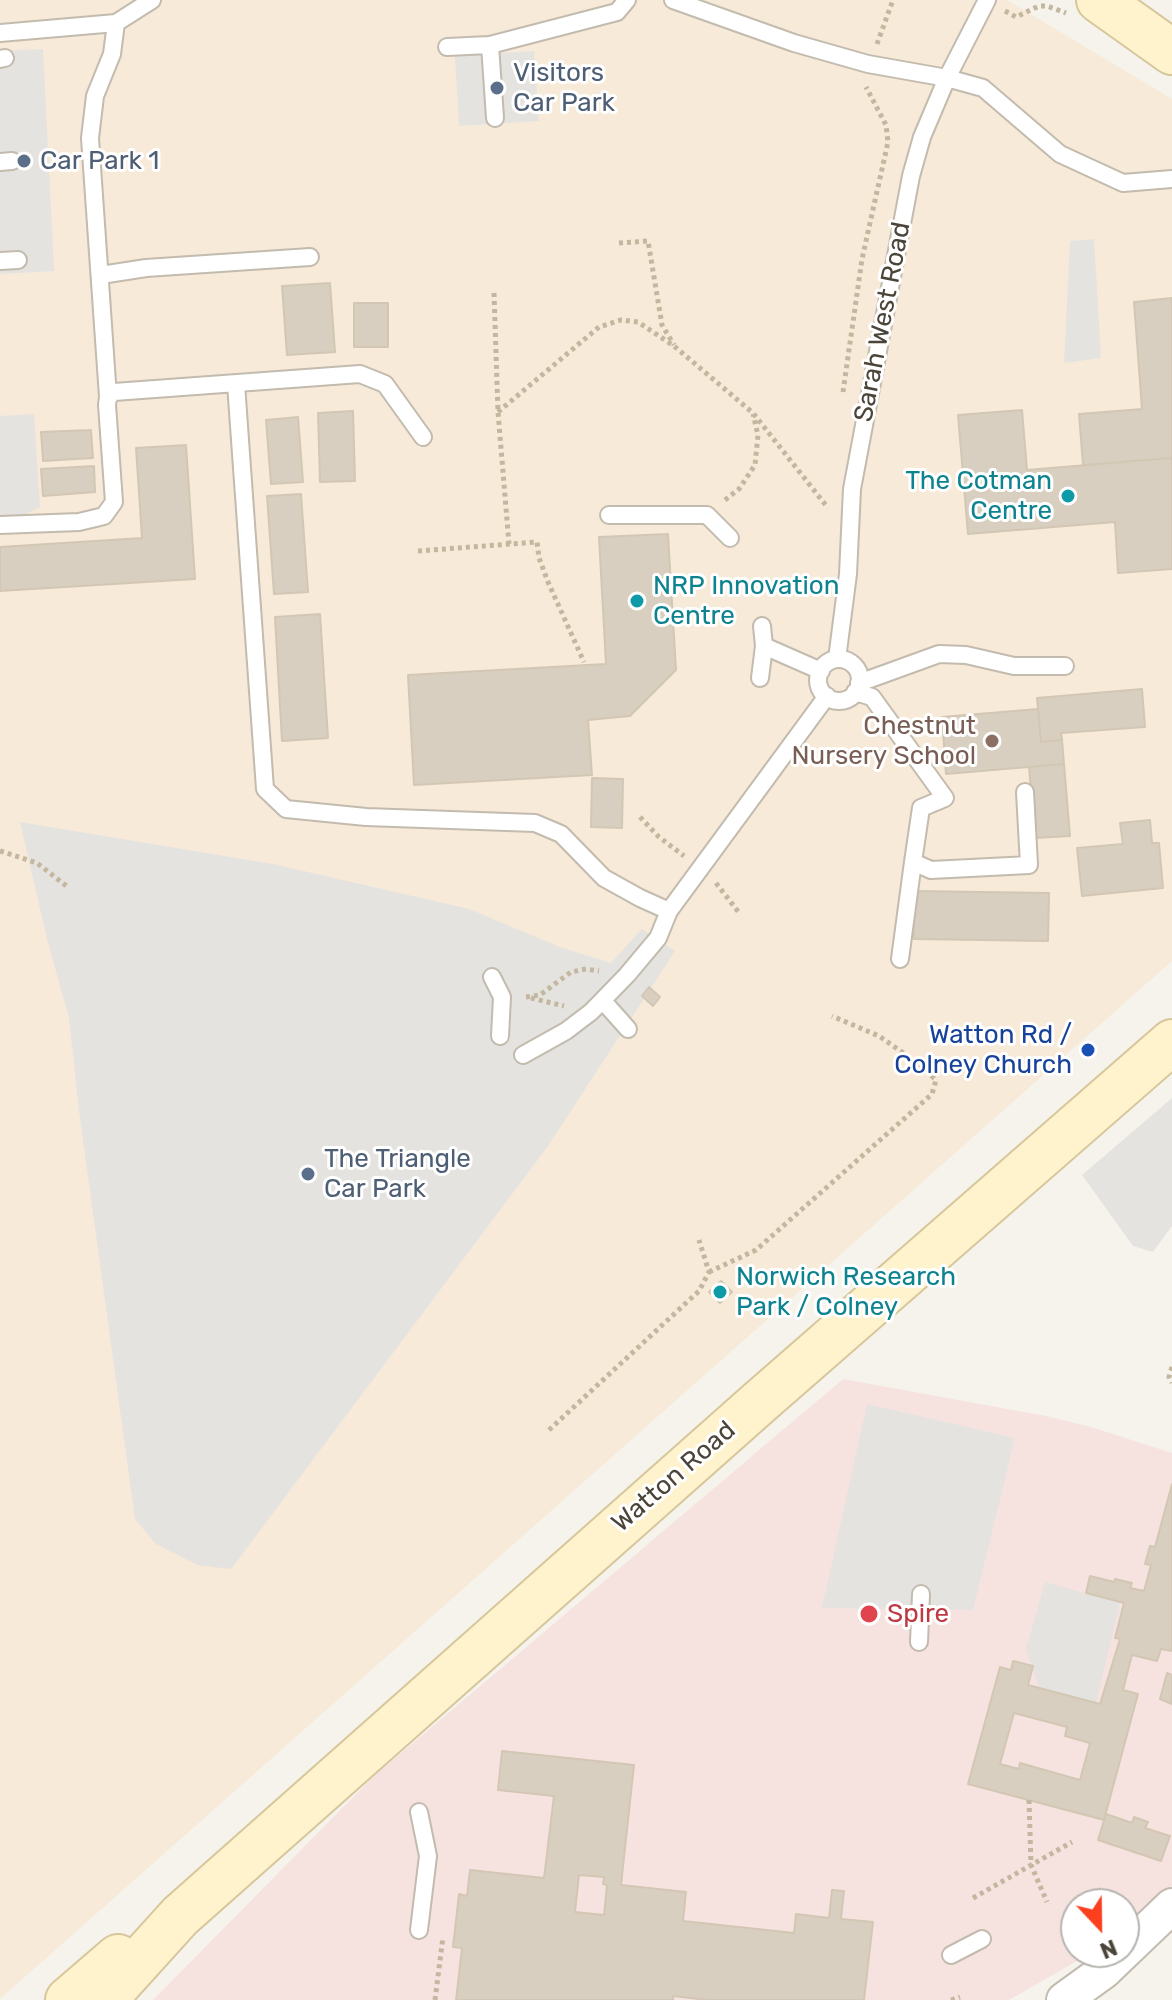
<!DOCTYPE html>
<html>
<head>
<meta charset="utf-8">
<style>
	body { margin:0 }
	#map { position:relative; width:1172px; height:2000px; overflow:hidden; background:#f6f3ec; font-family:Rubik,sans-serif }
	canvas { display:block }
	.north { position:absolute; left:1060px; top:1888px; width:80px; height:80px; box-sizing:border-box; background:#fff; border:2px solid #b7b4b0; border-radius:50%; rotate:158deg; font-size:22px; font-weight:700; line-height:32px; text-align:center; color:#4b4439 }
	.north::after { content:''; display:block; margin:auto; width:28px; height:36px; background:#fc3f1d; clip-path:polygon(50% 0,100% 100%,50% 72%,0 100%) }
</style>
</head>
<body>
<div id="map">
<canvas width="1172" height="2000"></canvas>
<div class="north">N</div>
</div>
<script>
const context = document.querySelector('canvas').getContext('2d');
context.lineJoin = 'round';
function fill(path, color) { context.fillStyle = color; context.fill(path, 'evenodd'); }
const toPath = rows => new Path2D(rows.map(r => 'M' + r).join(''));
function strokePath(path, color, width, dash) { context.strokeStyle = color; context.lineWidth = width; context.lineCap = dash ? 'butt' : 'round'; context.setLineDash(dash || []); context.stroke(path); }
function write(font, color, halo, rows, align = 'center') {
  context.font = font + ' Rubik,sans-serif'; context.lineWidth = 6; context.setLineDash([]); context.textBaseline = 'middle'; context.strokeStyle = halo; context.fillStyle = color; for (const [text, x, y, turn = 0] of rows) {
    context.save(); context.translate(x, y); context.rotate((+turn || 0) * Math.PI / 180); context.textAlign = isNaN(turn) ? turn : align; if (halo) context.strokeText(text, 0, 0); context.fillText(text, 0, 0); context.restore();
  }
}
fill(toPath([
	[0,0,1007,0,1172,99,1172,961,0,1999]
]), '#f7ead8');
fill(toPath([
	[843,1379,1046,1416,1091,1427,1172,1453,1172,1886,1164,1897,1124,1929,1124,1904,1076,1904,1076,1952,1093,1952,1009,2000,153,2000,375,1775]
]), '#f6e3e0');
fill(toPath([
	[43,49,54,271,0,274,0,51],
	[534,51,539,121,459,126,455,56],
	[1094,239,1101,358,1064,363,1070,241],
	[34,414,40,507,0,527,0,416],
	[20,822,273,864,469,909,560,947,611,963,642,929,675,951,548,1146,231,1569,197,1565,156,1544,135,1519,79,1111,69,1018,47,939],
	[1172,1098,1172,1226,1153,1252,1133,1246,1082,1175],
	[867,1404,1015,1438,973,1610,822,1608],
	[1045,1582,1120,1603,1096,1703,1039,1688,1026,1649]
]), '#e5e3e0');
const building = toPath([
	[330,283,335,352,287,355,282,286,330,283],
	[1172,298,1172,458,1083,465,1079,414,1142,409,1134,302,1172,298],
	[354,303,388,303,388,347,354,347,354,303],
	[1022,410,1027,470,1172,458,1172,569,1118,573,1115,522,968,534,958,415,1022,410],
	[353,411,355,481,320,482,318,413,353,411],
	[298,417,303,482,271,484,266,420,298,417],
	[91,430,93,458,43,461,41,432,91,430],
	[186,445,195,579,0,591,0,547,142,538,136,448,186,445],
	[94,466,95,492,43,496,41,469,94,466],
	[301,494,308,592,274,594,267,496,301,494],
	[668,534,676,670,630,716,588,720,592,775,414,785,408,675,606,664,599,537,668,534],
	[320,614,328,738,282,741,275,617,320,614],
	[1142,689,1145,727,1061,733,1062,740,1041,742,1037,698,1142,689],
	[1038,709,1041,742,1062,740,1064,764,946,774,942,717,1038,709],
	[1064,764,1070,836,1035,838,1029,767,1064,764],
	[592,778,623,779,622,828,591,827,592,778],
	[1150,820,1152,843,1159,843,1163,888,1082,896,1077,848,1123,844,1120,823,1150,820],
	[914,891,1049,893,1048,941,914,939,914,891],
	[649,987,660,997,653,1006,642,996,649,987],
	[721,1281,732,1292,720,1303,709,1292,721,1281],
	[1172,1484,1172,1651,1161,1649,1157,1661,1132,1655,1123,1690,1138,1694,1104,1820,968,1784,1000,1667,1011,1670,1013,1661,1033,1666,1028,1685,1100,1704,1120,1639,1115,1638,1124,1603,1086,1593,1090,1576,1114,1582,1115,1579,1132,1583,1130,1588,1144,1591,1151,1565,1145,1564,1150,1546,1155,1547,1172,1484],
	[1014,1713,1067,1727,1065,1736,1090,1743,1080,1780,1020,1763,1019,1769,1000,1764,1014,1713],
	[1167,1673,1172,1675,1172,1704,1160,1699,1167,1673],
	[502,1751,634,1765,621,1885,686,1892,683,1921,794,1933,796,1914,829,1918,832,1890,844,1891,841,1919,873,1922,864,2000,707,2000,673,1996,673,2000,456,2000,462,1948,453,1947,459,1894,467,1896,470,1870,544,1878,554,1796,498,1790,502,1751],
	[579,1875,604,1877,603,1884,607,1885,604,1915,575,1912,579,1875],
	[1106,1814,1132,1823,1134,1817,1148,1822,1145,1828,1170,1836,1161,1861,1098,1840,1106,1814]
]);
fill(building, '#d8cfc1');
strokePath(building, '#d3c7b4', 2);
const lane = toPath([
	[673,0,794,43,868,64,947,78,983,88,1060,154,1123,183,1172,179],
	[0,33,116,23,152,0],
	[490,45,495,118],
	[447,47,490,45,617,12,627,0],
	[0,59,5,58],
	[0,162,12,161],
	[0,261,18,260],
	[101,275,146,268,310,257],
	[236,384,265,789,286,809,366,817,535,823,561,834,604,878,640,898,669,911],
	[108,397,90,138,95,96,112,54,116,23],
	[609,515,707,515,730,538],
	[0,525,79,522,104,516,114,502,107,405,108,397,114,392,360,374,385,384,423,437],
	[762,626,764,646,821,671],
	'818 680a21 21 0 1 1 42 0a21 21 0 1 1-42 0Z',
	[837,659,848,574,852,489,911,176,922,137,947,78,987,0],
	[760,678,764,646],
	[859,683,939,654,966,655,1014,666,1065,666],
	[855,692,872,697,945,798,921,808,913,862,931,870,1029,865,1025,792],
	[900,959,913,862],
	[492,977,502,997,500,1036],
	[603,1001,628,1029],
	[523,1055,566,1031,591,1012,627,975,658,938,669,911,827,696],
	[919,1642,921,1594],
	[419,1930,428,1856,419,1812],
	[951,1955,982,1939]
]);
const street = toPath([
	[1064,2000,1104,1971,1172,1906]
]);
const secondary = toPath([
	[1099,0,1172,52],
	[68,2000,118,1957],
	[104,2000,180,1916,762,1400,1172,1042]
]);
strokePath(lane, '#c2bbae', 20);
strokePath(street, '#c2bbae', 38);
strokePath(secondary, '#d6c79b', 48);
strokePath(toPath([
	[1005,11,1016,17,1039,6,1047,6,1066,13],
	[877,44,893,0],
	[619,243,648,241,662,325,674,345],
	[494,293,498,412,509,544],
	[843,392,862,259,888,142,886,125,866,87],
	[498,412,599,327,621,320,638,322,674,346,753,413,828,508],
	[725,500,739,489,755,465,758,435,753,414],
	[418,551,537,542,539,558,548,582,584,662],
	[640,817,659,837,684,856],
	[0,851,37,863,69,888],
	[716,883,740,914],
	[526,997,540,995,571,972,586,969,599,971],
	[531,998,564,1006],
	[709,1272,756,1250,932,1094,936,1080,919,1064,879,1036,832,1016],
	[1172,1367,1169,1377,1172,1383],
	[549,1430,699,1291,709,1272,699,1240],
	[1029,1800,1031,1865,1047,1902],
	[973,1898,1072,1842],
	[435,2000,443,1937],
	[951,2000,960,1997]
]), '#c4b79f', 5, [4, 4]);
strokePath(lane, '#fff', 16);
strokePath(street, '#fff', 34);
strokePath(secondary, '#fff3cd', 44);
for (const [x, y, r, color] of [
	[497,88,8,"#5c6f8a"],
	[24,161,8,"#5c6f8a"],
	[1068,496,8,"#0f9aa8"],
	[637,601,8,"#0f9aa8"],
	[992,741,8,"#8d6e63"],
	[1088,1050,8,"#1a4fb4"],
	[308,1174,8,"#5c6f8a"],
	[720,1292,8,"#0f9aa8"],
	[869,1614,10,"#e0444e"]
]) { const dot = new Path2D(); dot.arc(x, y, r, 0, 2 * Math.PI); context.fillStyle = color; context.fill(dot); strokePath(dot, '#fff', 3); }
write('26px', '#4e5e75', '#fff', [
	["Visitors",513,73],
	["Car Park",513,103],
	["Car Park 1",40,161],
	["The Triangle",324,1159],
	["Car Park",324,1189]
], 'left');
write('26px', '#4b4439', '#fff', [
	["Sarah West Road",883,322,-79],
	["Watton Road",674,1477,-41]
]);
write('26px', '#0d838f', '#fff', [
	["The Cotman",1052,481,"right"],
	["Centre",1052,511,"right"],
	["NRP Innovation",653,586],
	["Centre",653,616],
	["Norwich Research",736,1277],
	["Park / Colney",736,1307]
], 'left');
write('26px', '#785e54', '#fff', [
	["Chestnut",976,726],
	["Nursery School",976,756]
], 'right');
write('26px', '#164399', '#fff', [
	["Watton Rd /",1072,1035],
	["Colney Church",1072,1065]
], 'right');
write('26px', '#be3a42', '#fff', [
	["Spire",887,1614]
], 'left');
</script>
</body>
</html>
